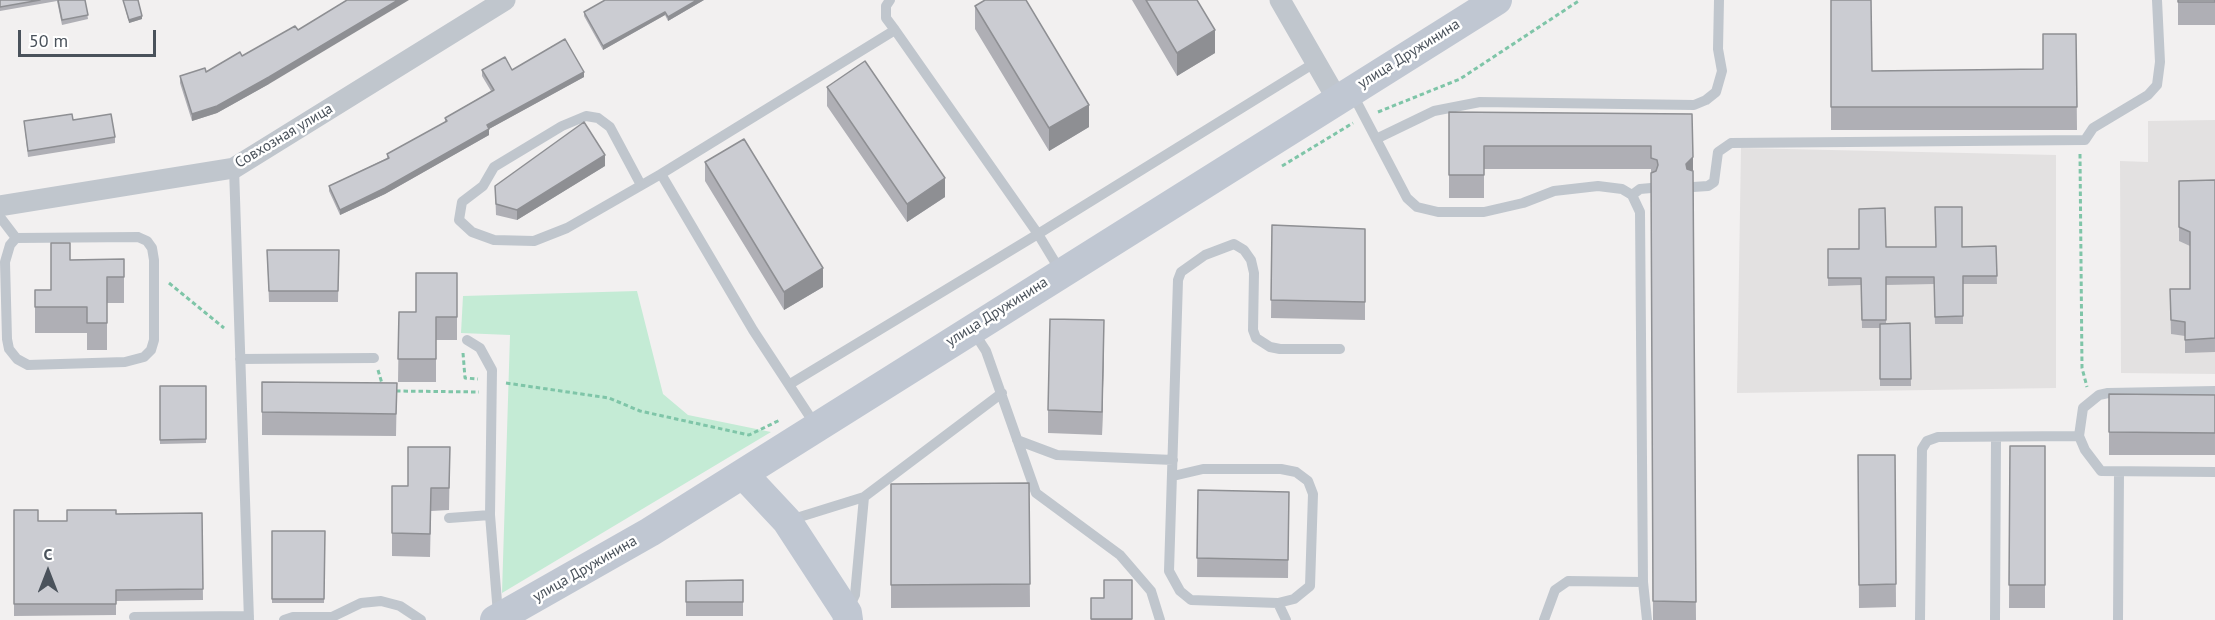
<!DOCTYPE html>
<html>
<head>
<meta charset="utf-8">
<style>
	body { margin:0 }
	#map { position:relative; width:2215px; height:620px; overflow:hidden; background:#f2f0f0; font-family:"PT Sans",sans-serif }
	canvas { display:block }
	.north { position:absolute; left:18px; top:542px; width:60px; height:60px; -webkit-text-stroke:4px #fff; paint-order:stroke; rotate:0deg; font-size:16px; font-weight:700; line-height:24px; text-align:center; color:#4a525b }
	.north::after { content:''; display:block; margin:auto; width:21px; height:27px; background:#4a525b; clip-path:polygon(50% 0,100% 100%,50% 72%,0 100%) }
	.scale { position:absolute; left:18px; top:30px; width:138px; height:27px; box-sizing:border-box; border:3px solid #4a525b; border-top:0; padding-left:8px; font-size:18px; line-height:21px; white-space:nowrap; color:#4a525b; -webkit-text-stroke:4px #fff; paint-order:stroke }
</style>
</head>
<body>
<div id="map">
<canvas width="2215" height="620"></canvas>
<div class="north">С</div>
<div class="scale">50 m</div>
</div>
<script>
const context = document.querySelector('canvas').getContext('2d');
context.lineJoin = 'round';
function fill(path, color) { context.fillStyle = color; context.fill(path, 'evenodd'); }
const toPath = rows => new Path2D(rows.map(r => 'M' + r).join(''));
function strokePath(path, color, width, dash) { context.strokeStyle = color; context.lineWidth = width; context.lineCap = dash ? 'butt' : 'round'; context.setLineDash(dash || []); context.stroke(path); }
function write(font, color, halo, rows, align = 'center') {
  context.font = font + ' "PT Sans",sans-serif'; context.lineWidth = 5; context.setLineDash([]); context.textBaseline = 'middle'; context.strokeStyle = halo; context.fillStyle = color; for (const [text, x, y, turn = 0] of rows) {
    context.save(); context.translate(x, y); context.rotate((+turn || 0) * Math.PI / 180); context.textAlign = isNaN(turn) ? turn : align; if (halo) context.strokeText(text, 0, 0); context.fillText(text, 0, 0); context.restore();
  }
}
fill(toPath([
	[2215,120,2215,374,2121,373,2120,161,2148,162,2148,121],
	[1741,148,2056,155,2056,388,1737,393]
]), '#e3e1e1');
fill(toPath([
	[637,291,663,394,688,415,771,432,502,593,510,335,461,333,463,296]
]), '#c4ebd5');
strokePath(toPath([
	[1378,112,1460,79,1580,0],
	[2080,154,2082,368,2087,387],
	[1282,166,1353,123],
	[169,283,224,328],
	[463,353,465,378,478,379],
	[378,370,383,387],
	[506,383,609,398,640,411,749,435,780,420],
	[396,391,479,392]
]), '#7fc5a8', 3, [4.5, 3]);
strokePath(toPath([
	[890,0,886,6,886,18,895,30],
	[1352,93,1407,198,1417,207,1438,212,1484,212,1523,203,1554,191,1598,186,1622,189,1632,195],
	[1376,139,1434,111,1480,102,1694,105,1706,100,1716,92,1722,71,1718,49,1719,0],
	[234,168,249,620],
	[641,185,610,127,598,118,586,116,562,126,494,167,483,186,462,202,459,220,472,232,494,240,534,241,567,228,661,174],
	[1693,187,1708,186,1714,182,1718,152,1731,143,2085,140,2093,128,2148,95,2157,85,2160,62,2157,0],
	[0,217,16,238],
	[138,237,147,241,152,248,154,260,154,340,151,350,144,357,125,362,28,365,17,359,9,349,7,339,5,262,10,245,16,238,138,237],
	[973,331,986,351,1036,493,1120,555,1151,591,1160,620],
	[467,340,480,348,492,370,490,515,498,614],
	[240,359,374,358],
	[790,384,1038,234,1061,272],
	[2215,391,2108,393,2099,395,2083,408,2079,436,2085,450,2101,471,2215,472],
	[816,426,753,330,661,174,895,30,1038,234,1316,62],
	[1017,440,1057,455,1173,460],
	[1173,476,1203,469,1281,469,1296,472,1308,481,1313,494,1310,586,1294,599,1278,603,1191,600,1180,591,1169,571,1178,280,1181,272,1205,255,1234,244,1244,250,1251,260,1254,273,1253,330,1256,338,1270,347,1280,349,1340,349],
	[449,518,490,515],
	[790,520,864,497,1002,393],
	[1643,582,1647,620],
	[1278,603,1286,620],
	[848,610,855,595,864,497],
	[134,617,249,616],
	[284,620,293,617,332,617,361,603,381,601,400,606,421,620],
	[1544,620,1555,590,1568,581,1643,582,1640,212,1632,195,1640,189,1651,188],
	[1920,620,1922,449,1927,441,1938,437,2079,436],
	[1995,620,1996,438],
	[2118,620,2119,473]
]), '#c0c6cd', 10);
strokePath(toPath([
	[1280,0,1337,99],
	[0,206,234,168,505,0]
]), '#c0c6cd', 21);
strokePath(toPath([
	[743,474,787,521,847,613,848,620],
	[495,620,650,532,1497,0]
]), '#c0c7d2', 30);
fill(toPath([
	[0,0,85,0,88,19,62,25,57,1,0,11],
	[123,0,142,19,129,23],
	[704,0,668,21,665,15,603,50,584,16,584,12],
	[1132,0,1197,0,1215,53,1177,76],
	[1831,0,1872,71,2043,69,2076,34,2077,130,1831,130],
	[2178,0,2215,0,2215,25,2178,25],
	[975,6,1089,127,1049,151,975,29],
	[242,56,269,84,217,113,192,121,180,83,180,76,206,72],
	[482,70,512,70,584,77,489,129,489,135,385,194,340,215,329,191,329,186,387,158,387,154,445,122,445,118,491,91,482,76],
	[827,87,945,197,907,222,827,106],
	[1449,112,1692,114,1696,620,1653,620,1651,169,1484,169,1484,198,1449,198],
	[24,121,115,137,115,143,28,157],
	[705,162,823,287,784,310,705,181],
	[605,166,517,220,496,215,495,186],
	[2215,180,2215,352,2185,353,2185,336,2171,334,2170,289,2190,289,2190,246,2179,241,2179,181],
	[1272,225,1365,229,1365,320,1271,318],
	[1996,246,1997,284,1963,284,1963,324,1935,324,1934,284,1886,285,1886,324,1910,323,1911,386,1880,386,1880,328,1862,328,1861,285,1828,286,1828,249],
	[267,250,339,250,338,302,269,302],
	[124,259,124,303,107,303,107,350,87,350,87,333,35,333,35,290,51,290,70,260],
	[457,273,457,340,436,340,436,382,398,382,399,312,416,312],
	[1104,343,1102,435,1048,433,1048,410],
	[262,382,397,383,396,436,262,435],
	[160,386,206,386,206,443,160,444],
	[2109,394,2215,395,2215,455,2109,455],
	[2010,446,2045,446,2045,608,2009,608],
	[450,447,449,510,431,511,430,557,392,556,392,486,408,486],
	[1858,455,1895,455,1896,607,1859,608],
	[1029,483,1030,607,891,608,891,484],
	[1198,490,1289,492,1288,578,1197,577],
	[14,510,38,521,67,521,116,514,202,513,203,600,116,601,116,615,14,616],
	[272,531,325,531,324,603,272,603],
	[743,580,743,616,686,616,686,581],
	[1132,580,1132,620,1091,620,1091,598,1104,598]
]), '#afafb5');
fill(toPath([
	[398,0,409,0,269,84,217,113,192,121,192,114],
	[697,0,704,0,668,21,668,17],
	[665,12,665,15,603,50,603,46],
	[142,16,142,19,129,23,129,20],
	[1215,30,1215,53,1177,76,1177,53],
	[584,72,584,77,489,129,489,135,385,194,340,215,340,210,487,125],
	[1089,105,1089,127,1049,151,1049,128],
	[605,155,605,166,517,220,517,210],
	[1693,157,1693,180,1686,187,1686,164],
	[945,178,945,197,907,222,907,204],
	[823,268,823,287,784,310,784,292],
	[1104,320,1104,343,1102,435,1102,412]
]), '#8e8f93');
const building = toPath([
	[0,0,40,0,0,7,0,0],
	[58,0,85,0,88,15,62,20,58,0],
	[123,0,138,0,142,16,129,20,123,0],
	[347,0,398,0,269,77,217,106,192,114,180,76,205,68,206,72,240,52,242,56,295,26,298,30,347,0],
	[605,0,697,0,668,17,665,12,603,46,584,12,605,0],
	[985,0,1026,0,1089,105,1049,128,975,6,985,0],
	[1146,0,1197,0,1215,30,1177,53,1146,0],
	[1831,0,1871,0,1872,71,2043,69,2043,34,2076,34,2077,107,1831,107,1831,0],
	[2178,0,2215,0,2215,2,2178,2,2178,0],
	[565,39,584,72,487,125,489,129,385,188,340,210,329,186,389,158,387,154,447,121,445,118,494,90,482,70,505,57,512,70,565,39],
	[865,61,945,178,907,204,827,87,865,61],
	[1449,112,1692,114,1693,157,1686,164,1687,169,1693,171,1696,602,1653,601,1651,173,1656,171,1658,165,1657,160,1651,158,1651,146,1484,146,1484,175,1449,175,1449,112],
	[72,114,73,120,111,114,115,137,28,151,24,121,72,114],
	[584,122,605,155,517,210,496,204,495,186,584,122],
	[744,139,823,268,784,292,705,162,744,139],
	[2215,180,2215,338,2185,340,2185,322,2171,320,2170,289,2190,289,2190,232,2179,227,2179,181,2215,180],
	[1935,207,1962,207,1962,247,1996,246,1997,276,1963,276,1963,316,1935,317,1934,277,1886,277,1886,320,1862,320,1861,278,1828,278,1828,249,1859,249,1859,209,1885,208,1886,247,1936,247,1935,207],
	[1272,225,1365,229,1365,302,1271,300,1272,225],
	[51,243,70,243,70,260,124,259,124,277,107,277,107,323,87,323,87,307,35,307,35,290,51,290,51,243],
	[267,250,339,250,338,291,269,291,267,250],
	[416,273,457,273,457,317,436,317,436,359,398,359,399,312,416,312,416,273],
	[1050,319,1104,320,1102,412,1048,410,1050,319],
	[1910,323,1911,379,1880,379,1880,324,1910,323],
	[262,382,397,383,396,414,262,412,262,382],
	[160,386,206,386,206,439,160,440,160,386],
	[2109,394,2215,395,2215,433,2109,432,2109,394],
	[2010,446,2045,446,2045,585,2009,585,2010,446],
	[408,447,450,447,449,488,431,488,430,534,392,533,392,486,408,486,408,447],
	[1858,455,1895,455,1896,584,1859,585,1858,455],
	[1029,483,1030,584,891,585,891,484,1029,483],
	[1198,490,1289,492,1288,560,1197,558,1198,490],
	[14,510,38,510,38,521,67,521,67,510,116,510,116,514,202,513,203,589,116,590,116,604,14,604,14,510],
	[272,531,325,531,324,599,272,599,272,531],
	[743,580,743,602,686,602,686,581,743,580],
	[1104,580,1132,580,1132,619,1091,619,1091,598,1104,598,1104,580]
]);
fill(building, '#cbccd2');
strokePath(building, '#8e8f93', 1.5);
write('15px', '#4a525b', '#fff', [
	["улица Дружинина",1409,54,-32],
	["Совхозная улица",284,136,-31],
	["улица Дружинина",997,312,-32],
	["улица Дружинина",585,569,-30]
]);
</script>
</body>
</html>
